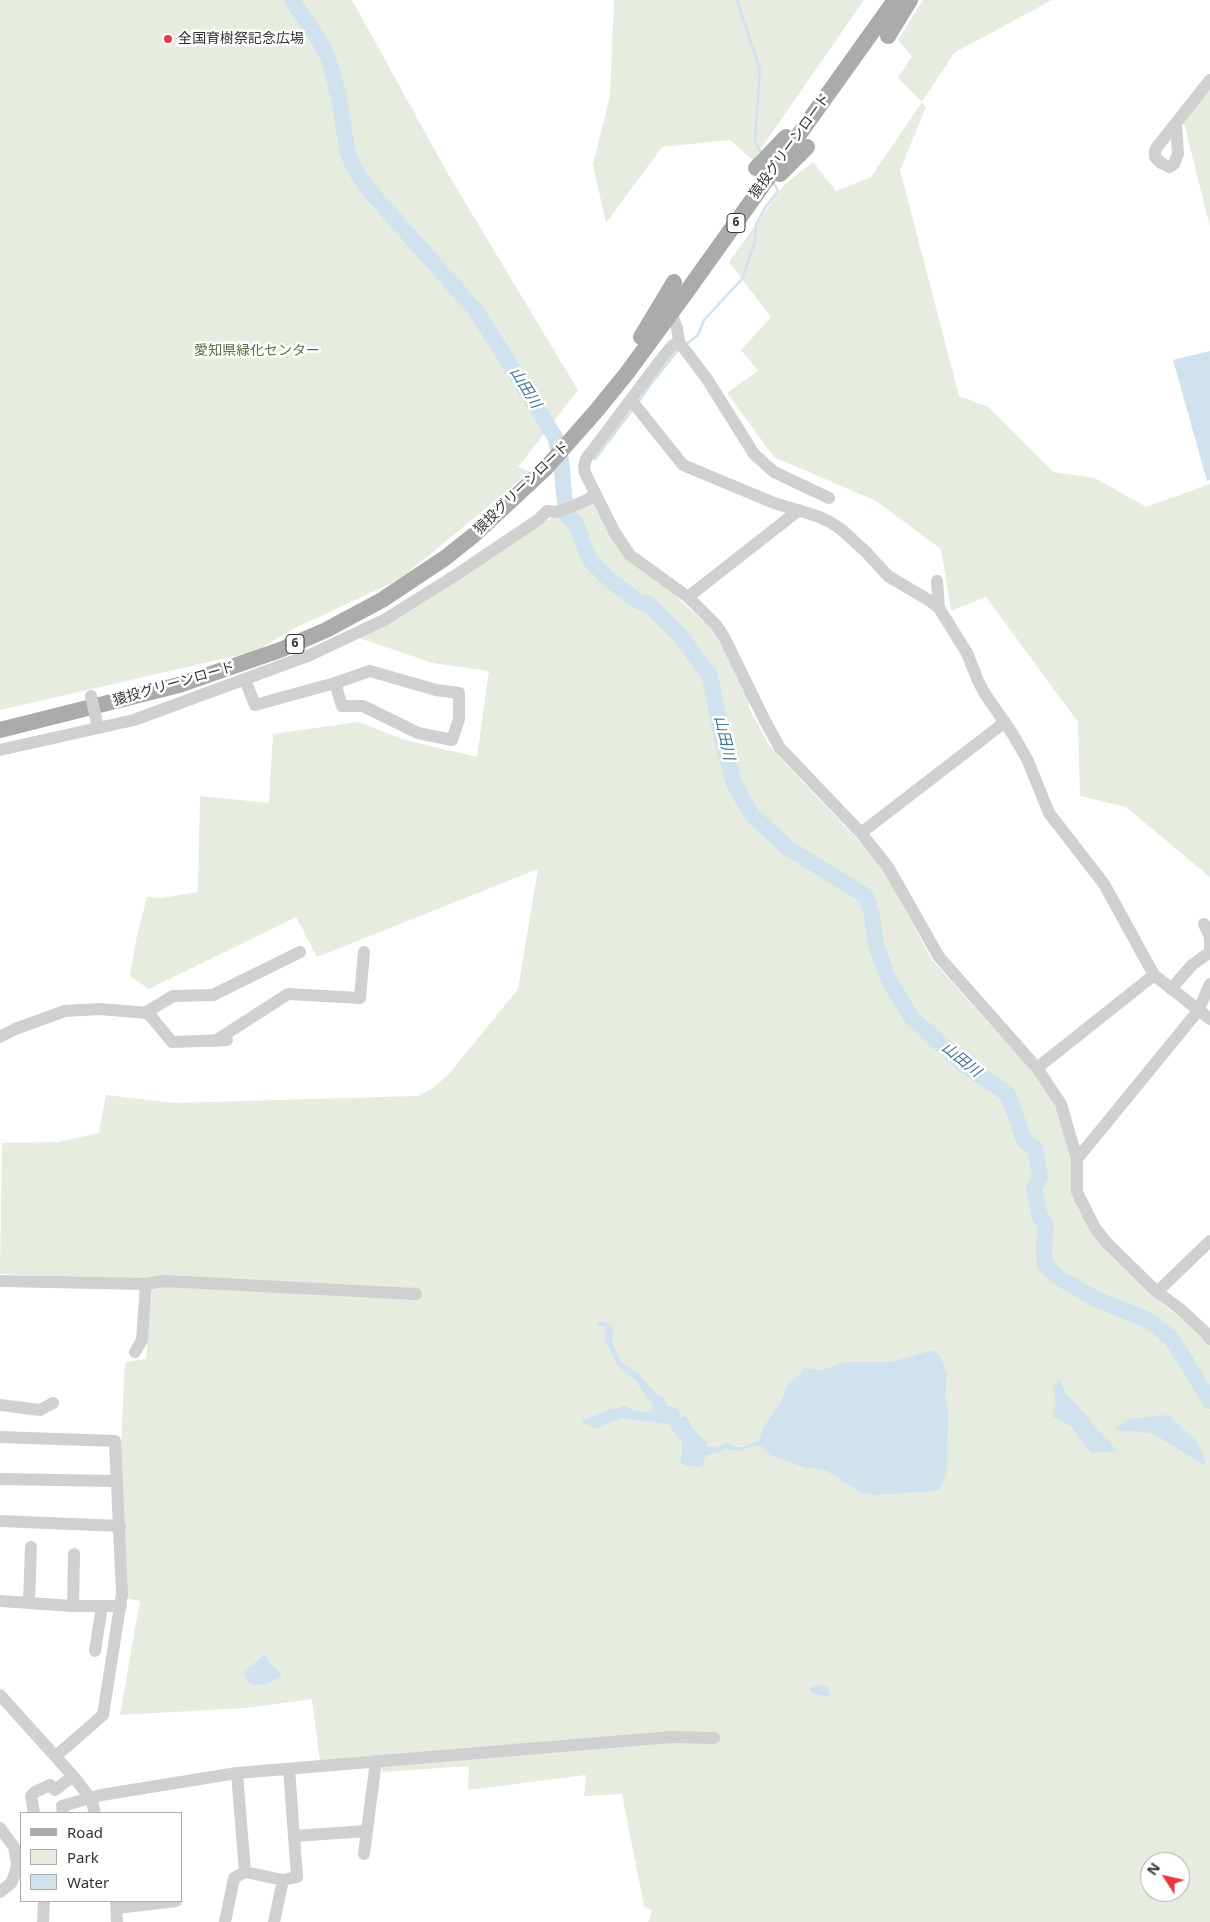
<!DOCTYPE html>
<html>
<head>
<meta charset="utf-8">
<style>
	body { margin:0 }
	#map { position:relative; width:1210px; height:1922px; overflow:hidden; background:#fff; font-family:"Noto Sans",sans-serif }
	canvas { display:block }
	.legend { position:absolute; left:20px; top:1812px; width:162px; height:90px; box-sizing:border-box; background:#fff; border:1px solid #adadad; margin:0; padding:6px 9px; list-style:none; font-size:15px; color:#333 }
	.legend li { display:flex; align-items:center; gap:10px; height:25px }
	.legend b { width:25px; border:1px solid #adadad }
	.north { position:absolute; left:1140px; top:1852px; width:50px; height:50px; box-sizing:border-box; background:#fff; border:1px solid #adadad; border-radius:50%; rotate:305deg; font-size:14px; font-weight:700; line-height:20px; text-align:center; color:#333 }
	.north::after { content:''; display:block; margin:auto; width:18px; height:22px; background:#e63946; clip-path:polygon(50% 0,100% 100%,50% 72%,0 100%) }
</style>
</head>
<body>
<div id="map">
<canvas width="1210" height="1922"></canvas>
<ul class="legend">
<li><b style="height:6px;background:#ababab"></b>Road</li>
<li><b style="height:14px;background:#e6ecdf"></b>Park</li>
<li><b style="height:14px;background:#cfe2ee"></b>Water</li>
</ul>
<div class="north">N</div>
</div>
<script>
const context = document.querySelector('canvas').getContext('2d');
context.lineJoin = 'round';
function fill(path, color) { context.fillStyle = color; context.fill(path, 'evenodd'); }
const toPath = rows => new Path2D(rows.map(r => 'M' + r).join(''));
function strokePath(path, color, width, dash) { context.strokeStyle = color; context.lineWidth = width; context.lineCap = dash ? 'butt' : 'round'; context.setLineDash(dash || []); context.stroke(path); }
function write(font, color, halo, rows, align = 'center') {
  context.font = font + ' "Noto Sans","Noto Sans JP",sans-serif'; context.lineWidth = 5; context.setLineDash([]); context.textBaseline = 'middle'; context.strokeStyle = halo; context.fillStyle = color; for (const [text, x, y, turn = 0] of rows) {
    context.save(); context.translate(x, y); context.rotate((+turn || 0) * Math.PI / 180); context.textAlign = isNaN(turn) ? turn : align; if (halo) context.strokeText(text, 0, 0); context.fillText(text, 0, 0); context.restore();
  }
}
fill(toPath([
	[0,0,352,0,448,174,578,390,518,467,530,472,400,579,293,629,257,651,0,710],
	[614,0,864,0,753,160,730,140,662,147,606,223,593,164,610,96],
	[923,0,1052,0,954,53,922,102,926,107,900,170,959,396,988,407,1053,472,1095,478,1146,507,1210,484,1210,877,1126,807,1080,796,1078,722,986,597,951,611,941,549,876,501,774,457,727,393,758,371,741,350,771,317,729,262,783,186,813,162,836,191,871,177,922,102,898,78,912,56,898,40],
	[1210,88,1210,227,1184,123],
	[594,502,606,525,684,604,713,630,749,698,749,708,768,743,781,759,858,840,885,872,932,960,1034,1073,1057,1106,1071,1160,1072,1195,1155,1298,1202,1335,1210,1346,1210,1922,648,1922,652,1911,644,1906,622,1794,584,1796,586,1775,468,1790,469,1766,382,1772,383,1757,320,1761,312,1699,246,1708,120,1715,140,1601,125,1598,121,1444,125,1362,146,1359,153,1281,0,1274,2,1143,58,1142,99,1133,106,1095,174,1103,418,1096,434,1087,449,1074,518,989,538,869,317,957,296,917,149,989,130,976,136,940,147,897,162,898,198,892,200,796,269,803,273,734,358,722,405,740,477,757,489,671,433,663,359,638,545,521],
	[1150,1862,1180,1862,1180,1892,1150,1892]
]), '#e6ecdf');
fill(toPath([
	[1210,351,1210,480,1207,481,1173,360],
	[599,1322,608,1323,614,1329,612,1340,621,1362,638,1373,656,1394,663,1397,667,1406,677,1409,680,1413,680,1418,686,1416,693,1429,705,1440,707,1446,715,1448,728,1443,735,1447,743,1447,760,1440,763,1428,782,1400,787,1384,801,1374,802,1369,805,1368,823,1370,844,1362,891,1362,934,1350,942,1360,947,1375,945,1395,948,1412,947,1468,945,1478,939,1489,933,1491,873,1495,862,1493,827,1471,820,1469,806,1468,770,1455,763,1447,753,1446,738,1451,725,1448,719,1452,706,1455,702,1466,684,1466,681,1463,682,1442,668,1424,622,1418,597,1428,583,1424,583,1420,611,1409,617,1409,620,1406,627,1406,632,1410,643,1413,649,1412,653,1409,651,1402,641,1389,636,1380,629,1376,617,1364,605,1340,606,1327,597,1325],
	[1059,1379,1065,1392,1117,1451,1091,1453,1071,1426,1053,1417,1056,1403,1053,1388],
	[1169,1415,1199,1444,1206,1466,1152,1433,1115,1430,1128,1419],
	[265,1654,270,1664,282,1675,269,1683,261,1685,252,1684,247,1680,244,1672],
	[815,1685,826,1686,831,1694,827,1697,815,1694,811,1692,810,1688]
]), '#cfe2ee');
strokePath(toPath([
	[737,0,760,69,755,141,762,155],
	[685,345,698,335,704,320,742,279,755,242,756,224,765,208,778,191,773,181],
	[638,403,650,385,679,349],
	[595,459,633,409]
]), '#cfe2ee', 2.5);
strokePath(toPath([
	[292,0,319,40,328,57,339,97,347,150,354,168,369,190,477,312,555,437,561,461,566,514,576,524,589,559,611,581,639,602,647,603,680,635,710,676,723,742,734,784,752,815,788,848,866,896,872,915,876,945,888,978,911,1017,963,1064,1008,1094,1024,1140,1035,1148,1040,1176,1034,1189,1040,1217,1046,1225,1044,1250,1045,1265,1061,1279,1094,1298,1150,1321,1172,1339,1210,1401]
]), '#cfe2ee', 16);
strokePath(toPath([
	[1176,123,1178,154,1174,164,1169,167,1161,163,1155,157,1155,151,1157,147,1176,123,1210,80],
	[674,320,677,328,679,342,707,379,754,454,774,472,829,498],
	[679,342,672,346,662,358,586,459,584,466,585,473,615,533,630,555,688,597,717,626,724,637,765,721,780,748,861,833,888,867,939,957,1037,1068,1061,1104,1077,1159,1077,1192,1095,1228,1107,1243,1157,1292,1179,1308,1205,1332,1210,1339],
	[631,400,683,465,774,503,817,516,830,522,842,530,866,552,888,576,927,599,939,608,967,653,978,681,985,694,1012,733,1027,759,1049,813,1104,884,1154,975,1210,1019],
	[937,581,939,608],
	[688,597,799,510],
	[370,671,436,690,459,693,459,719,452,740,418,733,363,706,342,706,335,683,370,671],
	[245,680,255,705,335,683],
	[0,750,134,720,310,655,384,620,459,573,539,519,547,511,558,512,587,500,595,494],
	[861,833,1005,722],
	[1171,989,1192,965,1210,952,1210,937,1204,924],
	[145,1013,173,996,213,995,300,952],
	[0,1037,15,1029,65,1011,100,1009,148,1013,172,1042,227,1040],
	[215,1041,288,994,360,998,364,952],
	[1037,1068,1154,975],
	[1077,1159,1198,1011,1210,984],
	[0,1281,146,1284,164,1281,416,1294],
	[1157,1292,1210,1241],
	[135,1352,142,1340,146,1284],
	[0,1405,40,1410,53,1403],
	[0,1437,115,1441,122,1594,103,1715,56,1756],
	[0,1479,116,1481],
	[0,1521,120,1526],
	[0,1601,73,1606,121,1606],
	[29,1602,31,1547],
	[73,1606,74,1554],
	[95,1651,102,1606],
	[0,1695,73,1776,91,1799,95,1813],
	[34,1813,31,1796,35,1792,50,1785,55,1790,73,1776],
	[63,1813,62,1806,101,1795,237,1773,671,1737,714,1738],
	[0,1828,14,1847,17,1864,15,1874,11,1883,0,1892],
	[294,1836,367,1831],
	[364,1854,376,1761],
	[245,1872,283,1880],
	[116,1901,117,1922],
	[117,1908,176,1901],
	[43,1922,44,1901],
	[225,1922,234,1878,245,1872,237,1773],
	[274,1922,283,1880,297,1877,289,1769]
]), '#d0d0d0', 12);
strokePath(toPath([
	[888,36,910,0],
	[756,168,786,137],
	[780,174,807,147],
	[641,337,674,282],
	[0,730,179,685,280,650,326,630,382,600,445,558,474,535,545,469,597,410,627,373,685,294,895,0]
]), '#ababab', 16);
strokePath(toPath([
	[91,696,97,723]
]), '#d0d0d0', 12);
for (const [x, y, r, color] of [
	[168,39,5,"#e63946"]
]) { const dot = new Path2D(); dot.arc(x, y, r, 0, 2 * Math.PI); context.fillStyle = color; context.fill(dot); strokePath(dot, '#fff', 2); }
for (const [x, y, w] of [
	[736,223,18],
	[295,644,18]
]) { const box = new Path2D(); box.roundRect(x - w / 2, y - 9.5, w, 19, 4); context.fillStyle = '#fff'; context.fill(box); strokePath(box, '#333', 1); }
write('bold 12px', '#333', null, [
	["6",736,223],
	["6",295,644]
]);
write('14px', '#333', '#fff', [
	["全国育樹祭記念広場",178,39]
], 'left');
write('14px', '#333', '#fff', [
	["猿投グリーンロード",790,146,-54],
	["猿投グリーンロード",522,488,-44],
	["猿投グリーンロード",174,684,-16]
]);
write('14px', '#56703f', '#fff', [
	["愛知県緑化センター",257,351]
]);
write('italic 15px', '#3f7597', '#fff', [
	["山田川",525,388,58],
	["山田川",724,738,77],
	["山田川",961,1060,39]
]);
</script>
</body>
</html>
